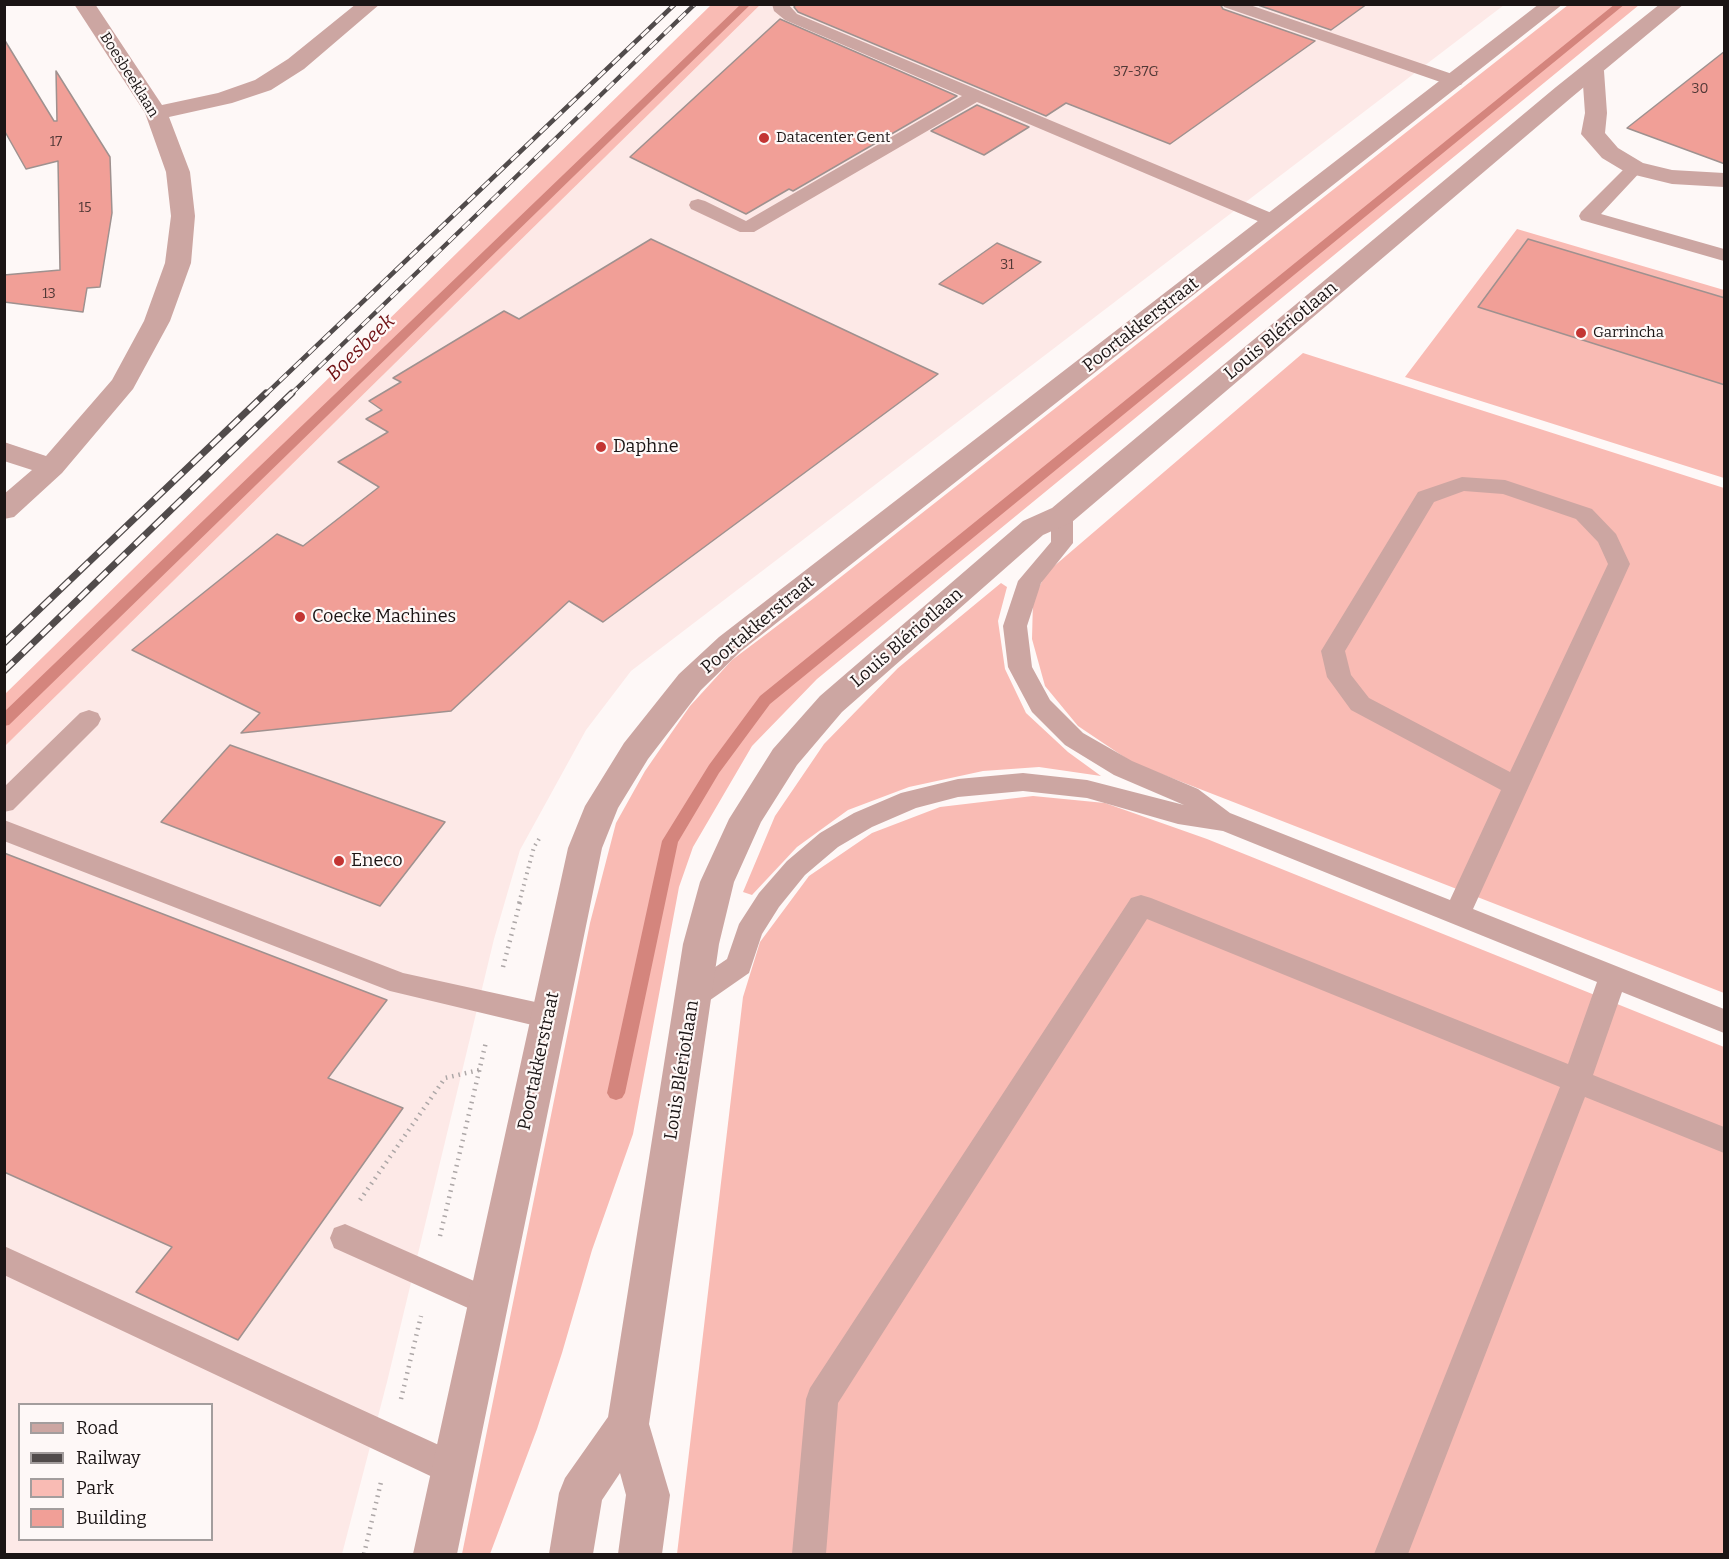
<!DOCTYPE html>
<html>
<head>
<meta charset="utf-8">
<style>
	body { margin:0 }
	#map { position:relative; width:1729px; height:1559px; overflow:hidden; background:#fef8f7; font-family:Bitter,serif }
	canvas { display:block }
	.frame { position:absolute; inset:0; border:6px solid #1b1515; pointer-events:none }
	.legend { position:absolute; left:18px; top:1403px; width:195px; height:138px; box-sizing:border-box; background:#fef8f7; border:2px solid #a39d9d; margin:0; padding:8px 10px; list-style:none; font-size:18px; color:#1b1515 }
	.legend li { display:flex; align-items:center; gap:12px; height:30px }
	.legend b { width:30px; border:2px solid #a39d9d }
</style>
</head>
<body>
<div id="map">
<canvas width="1729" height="1559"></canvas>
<div class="frame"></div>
<ul class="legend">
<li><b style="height:8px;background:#cca6a2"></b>Road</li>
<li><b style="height:8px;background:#514b4b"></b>Railway</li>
<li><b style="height:16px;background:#f9bbb4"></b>Park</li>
<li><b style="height:16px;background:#f19f97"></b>Building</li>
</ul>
</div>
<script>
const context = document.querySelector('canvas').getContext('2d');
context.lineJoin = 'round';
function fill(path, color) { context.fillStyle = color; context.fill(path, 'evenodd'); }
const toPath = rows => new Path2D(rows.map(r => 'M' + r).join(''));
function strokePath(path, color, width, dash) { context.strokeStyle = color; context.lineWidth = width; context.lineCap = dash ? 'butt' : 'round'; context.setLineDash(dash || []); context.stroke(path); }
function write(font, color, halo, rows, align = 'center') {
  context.font = font + ' Bitter,serif'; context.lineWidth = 4.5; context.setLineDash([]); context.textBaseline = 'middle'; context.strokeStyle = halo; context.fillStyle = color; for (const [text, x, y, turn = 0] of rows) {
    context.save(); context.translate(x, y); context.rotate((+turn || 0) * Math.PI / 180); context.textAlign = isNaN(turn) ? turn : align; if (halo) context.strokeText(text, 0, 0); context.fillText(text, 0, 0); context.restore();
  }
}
fill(toPath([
	[760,5,1504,5,631,671,586,730,520,850,494,939,387,1382,342,1554,5,1554,5,746],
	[20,1404,212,1404,212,1540,20,1540]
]), '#fde9e7');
fill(toPath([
	[711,5,760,5,5,746,5,694],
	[1568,5,1639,5,817,679,752,746,693,847,679,887,633,1134,592,1250,562,1353,537,1429,490,1554,462,1554,590,923,616,823,645,771,690,706,732,660,814,598],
	[1517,229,1724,290,1724,478,1405,377],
	[1303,353,1724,488,1724,993,1133,763,1078,726,1045,686,1032,639,1033,600,1046,573],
	[1001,583,1007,587,998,621,1005,669,1026,713,1068,752,1101,776,1039,767,983,771,909,787,848,810,797,847,752,895,743,892,775,816,824,744,898,668],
	[1033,796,1105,803,1207,839,1724,1047,1724,1554,677,1554,743,997,760,942,809,876,872,833,940,807]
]), '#f9bbb4');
fill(toPath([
	[741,4,751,4,9,725,4,726,4,712,741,4],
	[1615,4,1625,4,770,704,719,773,678,842,625,1093,622,1098,616,1100,610,1098,607,1093,662,841,709,765,760,696,1615,4]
]), '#d4857d');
const building = toPath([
	[796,4,1220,4,1223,9,1315,41,1170,144,1066,103,1046,116,798,12,794,7,796,4],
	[1255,4,1367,4,1331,30,1255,4],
	[780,19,957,96,793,191,789,189,746,214,630,157,780,19],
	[4,39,54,121,57,121,56,71,110,157,112,213,100,287,87,288,83,312,4,302,4,275,60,270,58,161,26,169,4,130,4,39],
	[1725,51,1725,164,1627,128,1725,51],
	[977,105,1029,127,984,155,931,131,977,105],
	[651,239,938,374,603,622,569,601,451,711,241,733,260,713,132,650,277,534,303,546,379,487,338,462,388,432,366,419,382,410,369,401,401,382,393,378,504,311,519,319,651,239],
	[1528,239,1725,298,1725,385,1478,307,1528,239],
	[997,243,1041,262,983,304,939,284,997,243],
	[230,745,445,822,380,906,161,822,230,745],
	[4,853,387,1000,328,1078,403,1108,238,1340,136,1292,172,1247,4,1172,4,853]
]);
fill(building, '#f19f97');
strokePath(building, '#9f918f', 1.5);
strokePath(toPath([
	[519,903,534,847,539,839]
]), '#ada7a7', 4, [1.5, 4.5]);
strokePath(toPath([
	[503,967,520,902],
	[360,1200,445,1078,479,1070],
	[440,1236,486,1042],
	[401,1399,421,1316],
	[364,1554,381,1482]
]), '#ada7a7', 4.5, [1.5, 5]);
fill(toPath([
	[772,4,788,4,797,14,1281,217,1283,221,1281,225,1274,227,1267,225,977,102,754,232,740,232,691,209,689,205,691,201,698,199,705,201,746,221,962,96,785,20,774,11,772,4],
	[1222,4,1247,4,1461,77,1464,81,1461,85,1449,85,1224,7,1222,4],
	[1635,163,1641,164,1644,168,1601,214,1724,249,1724,261,1581,220,1579,216,1581,212,1629,164,1635,163],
	[1462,477,1505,480,1592,509,1616,534,1630,564,1473,909,1724,1009,1724,1033,1622,992,1593,1075,1724,1127,1724,1153,1585,1097,1408,1554,1374,1554,1560,1087,1147,919,838,1403,826,1554,792,1554,806,1399,810,1388,1131,898,1141,895,1151,898,1568,1064,1597,982,1223,831,1178,824,1087,798,1023,791,958,797,916,808,872,827,838,847,805,875,779,907,762,934,749,973,703,1005,693,1008,683,1005,679,997,683,989,727,959,739,924,759,893,787,861,820,833,854,813,901,793,958,779,1023,773,1087,780,1184,805,1114,775,1065,745,1032,712,1008,667,1003,626,1018,581,1051,542,1051,515,1054,510,1062,508,1070,510,1073,515,1073,543,1041,583,1027,626,1032,667,1050,700,1083,733,1132,761,1198,789,1230,813,1450,900,1501,790,1351,710,1327,677,1321,651,1418,492,1462,477],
	[1464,491,1503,494,1576,519,1598,542,1608,564,1510,772,1369,698,1351,675,1345,651,1434,502,1464,491],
	[89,710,98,713,101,719,98,725,13,810,4,812,4,787,80,713,89,710],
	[4,820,403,973,549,1005,559,1009,563,1017,559,1025,549,1029,390,991,4,841,4,820],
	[345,1224,499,1292,504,1302,499,1312,488,1316,477,1312,334,1248,330,1238,334,1228,345,1224],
	[4,1246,465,1457,470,1469,465,1481,453,1485,441,1481,4,1275,4,1246]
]), '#cca6a2');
fill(toPath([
	[74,4,95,4,162,105,218,93,255,80,288,59,356,4,380,4,304,69,271,90,232,103,169,117,190,172,195,216,191,263,170,321,133,389,62,473,14,517,4,519,4,494,32,470,4,461,4,442,46,456,112,380,144,321,165,263,171,216,166,172,145,113,74,4],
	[1593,64,1601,66,1604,71,1607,113,1605,133,1618,148,1643,163,1672,170,1724,173,1724,187,1672,184,1627,173,1602,158,1581,134,1585,113,1582,71,1585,66,1593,64]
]), '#cca6a2');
fill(toPath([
	[1539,4,1563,4,741,651,701,690,648,759,618,808,602,848,457,1554,413,1554,568,848,585,806,624,743,679,674,719,637,1539,4],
	[1660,4,1684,4,1572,97,1072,522,1043,535,842,712,797,765,761,822,734,882,719,944,649,1424,670,1495,662,1554,618,1554,626,1495,620,1473,602,1500,593,1554,549,1554,559,1493,565,1478,608,1417,683,944,700,882,729,819,773,749,820,696,1023,521,1052,508,1556,87,1660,4]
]), '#cca6a2');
const railFar1 = toPath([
	[265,395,675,4],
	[290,395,695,4]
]);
const rail = toPath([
	[4,643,266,393],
	[4,671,292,393]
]);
strokePath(railFar1, '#514b4b', 4.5);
strokePath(rail, '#514b4b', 7);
strokePath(railFar1, '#fef8f7', 3, [10]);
strokePath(rail, '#fef8f7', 4.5, [13]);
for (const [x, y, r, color] of [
	[764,138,6,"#c33533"],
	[1581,333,6,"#c33533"],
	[601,447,6,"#c33533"],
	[300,617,6,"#c33533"],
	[339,861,6,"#c33533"]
]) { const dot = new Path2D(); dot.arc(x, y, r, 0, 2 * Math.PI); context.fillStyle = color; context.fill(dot); strokePath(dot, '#fef8f7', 2); }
write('14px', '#503836', null, [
	["37-37G",1136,72],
	["30",1700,89],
	["17",56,142],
	["15",85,208],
	["31",1007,265],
	["13",49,294]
]);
write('15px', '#1b1515', '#fef8f7', [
	["Boesbeeklaan",129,75,58]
]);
write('15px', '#1b1515', '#fef8f7', [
	["Datacenter Gent",776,138],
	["Garrincha",1593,333]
], 'left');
write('18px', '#1b1515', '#fef8f7', [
	["Poortakkerstraat",1141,325,-38],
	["Louis Blériotlaan",1281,331,-40],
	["Poortakkerstraat",758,625,-40],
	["Louis Blériotlaan",907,638,-41],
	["Poortakkerstraat",539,1061,-78],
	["Louis Blériotlaan",682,1070,-81]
]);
write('18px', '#1b1515', '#fef8f7', [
	["Daphne",613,447],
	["Coecke Machines",312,617],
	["Eneco",351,861]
], 'left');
write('italic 20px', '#701013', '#fef8f7', [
	["Boesbeek",361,348,-44]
]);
</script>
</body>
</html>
